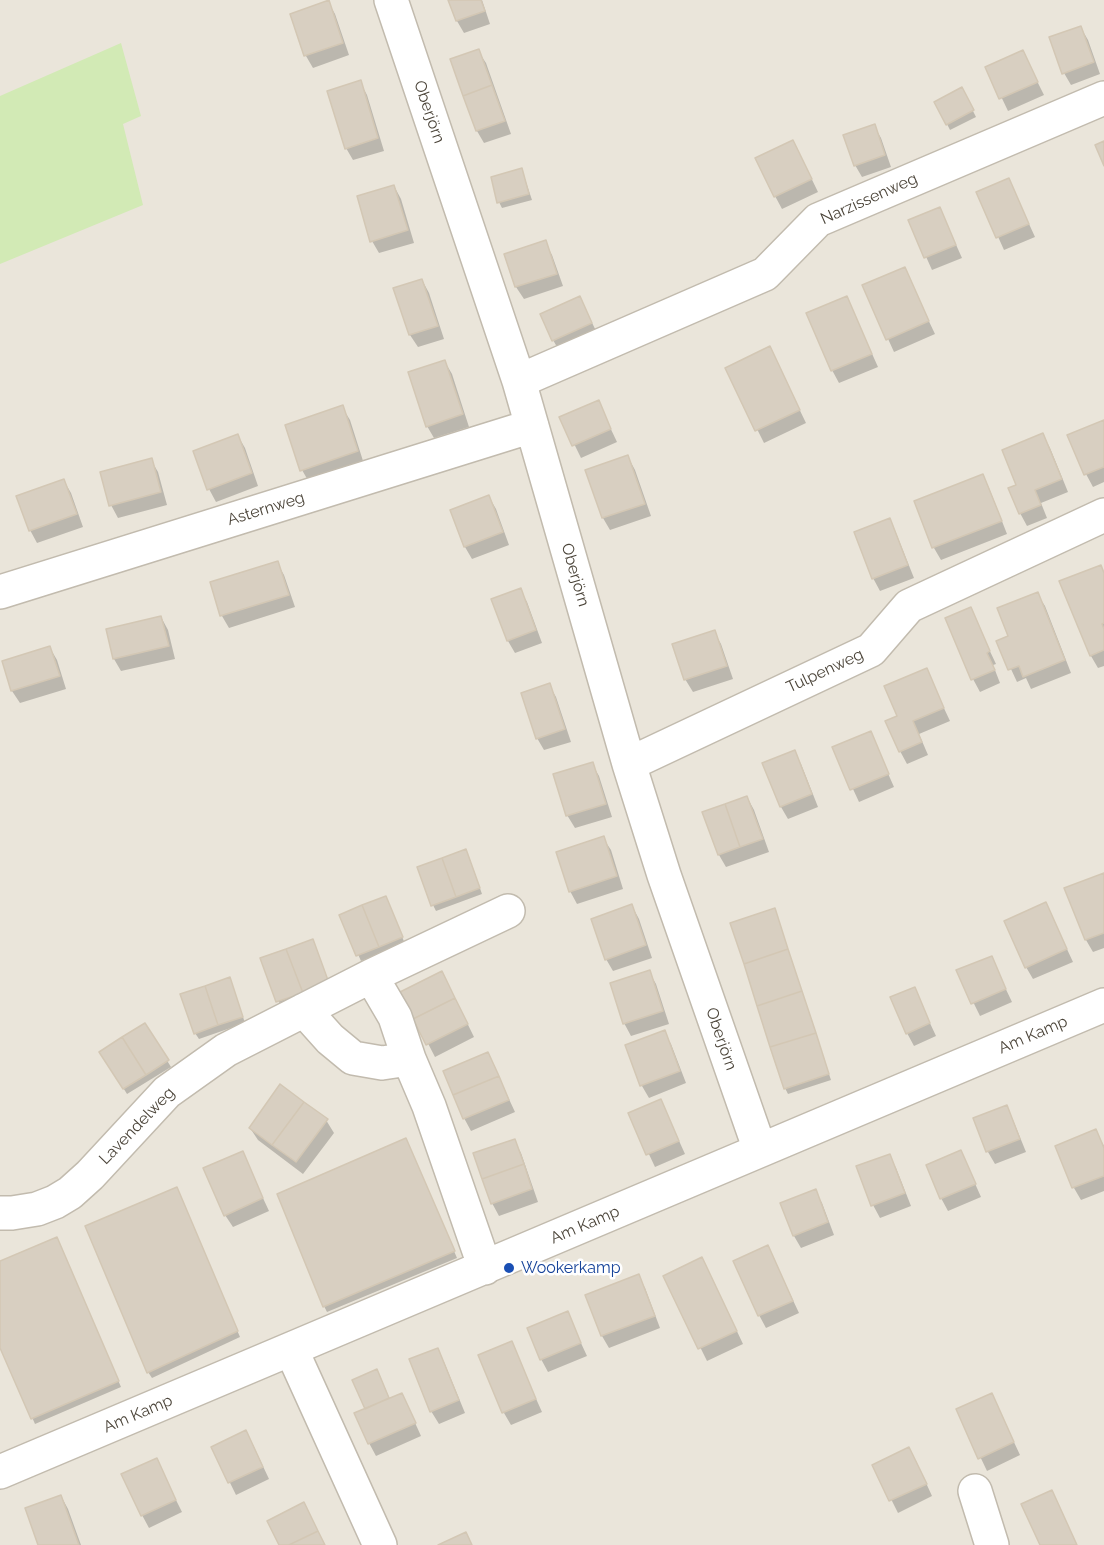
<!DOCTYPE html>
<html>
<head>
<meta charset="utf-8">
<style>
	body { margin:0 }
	canvas { display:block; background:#f6f3ec }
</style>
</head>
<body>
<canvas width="1104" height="1545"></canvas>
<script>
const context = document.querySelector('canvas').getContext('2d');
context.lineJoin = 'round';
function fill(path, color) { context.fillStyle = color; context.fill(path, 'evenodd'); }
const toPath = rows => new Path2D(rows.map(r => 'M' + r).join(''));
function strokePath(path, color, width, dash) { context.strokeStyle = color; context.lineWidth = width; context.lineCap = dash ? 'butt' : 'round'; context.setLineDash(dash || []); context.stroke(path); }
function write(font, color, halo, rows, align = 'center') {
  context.font = font + ' Raleway,sans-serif'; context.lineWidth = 5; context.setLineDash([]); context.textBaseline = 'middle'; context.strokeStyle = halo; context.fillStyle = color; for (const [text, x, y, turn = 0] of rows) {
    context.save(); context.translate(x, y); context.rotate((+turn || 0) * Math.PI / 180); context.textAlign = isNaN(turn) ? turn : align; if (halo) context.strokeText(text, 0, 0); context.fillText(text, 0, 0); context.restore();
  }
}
fill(toPath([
	[0,0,1104,0,1104,1545,0,1545]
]), '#eae5da');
fill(toPath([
	[121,43,141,116,123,124,143,205,0,264,0,96]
]), '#d2eab5');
fill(toPath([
	[450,0,482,0,490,24,464,33,457,21],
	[328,2,335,14,349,55,313,68,306,56,291,15],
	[1081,28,1088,40,1100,74,1071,85,1064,73],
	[478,51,486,63,511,134,484,143,477,131],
	[1022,51,1044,95,1008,111,987,67],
	[360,82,367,95,384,151,353,160,346,148],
	[962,89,976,117,950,130,936,102],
	[874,126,881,138,891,167,862,177,855,165],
	[800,155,818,192,782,209,775,196],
	[522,170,532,200,502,208,499,202],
	[1009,180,1035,237,1004,250,978,192],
	[394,186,401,199,414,243,379,253,372,241],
	[940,209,962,258,932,270,910,221],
	[545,242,552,255,563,286,524,299,516,287,506,255],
	[904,269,935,334,894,352,864,286],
	[422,280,429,293,444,339,418,347,410,335,395,289],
	[580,298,598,335,560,352,553,340],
	[847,298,878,367,839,383,832,370],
	[776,361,806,423,764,443,727,369],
	[445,362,452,374,469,427,434,438,427,426],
	[598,402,617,442,581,458,561,417],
	[342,407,350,420,364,464,309,482,302,470],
	[1104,421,1104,482,1093,487,1086,474],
	[1043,435,1050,448,1068,492,1041,503,1047,518,1027,526,1020,513,1018,486],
	[238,436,245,448,258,486,216,502,209,489],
	[628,457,635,470,651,516,610,530,603,518,587,471],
	[151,460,158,472,167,505,118,518,111,505],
	[982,476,989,488,1007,534,941,560,934,548,916,502],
	[64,481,71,493,83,527,37,543,30,530],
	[489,497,496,509,509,545,472,559,465,547,452,511],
	[889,520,896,533,914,578,880,591,873,578],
	[277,563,284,575,295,607,229,628,222,616,212,583],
	[1104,574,1104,666,1098,668,1091,656],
	[520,590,527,602,542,643,515,653,508,641,493,600],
	[1037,594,1045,606,1071,673,1031,689,1026,678,1017,682,998,641,1010,637],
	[970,609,996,664,993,665,1000,683,980,692,973,679],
	[161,617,168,630,175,659,121,671,114,659,107,630],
	[714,632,721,644,733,679,693,692,685,679],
	[50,648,57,660,66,689,20,703,12,691],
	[926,670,950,721,919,734,928,755,907,764,900,751,899,717],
	[549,685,556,697,571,742,544,750,537,738],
	[870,733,894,787,859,802,834,748],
	[794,752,801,764,818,807,788,819,781,807],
	[592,764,599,776,612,817,575,828,567,815],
	[747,797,754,810,769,852,726,867,719,855],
	[603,838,611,850,623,889,577,904,570,891],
	[469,857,482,894,436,911,433,905],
	[1104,875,1104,948,1093,952,1086,940],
	[389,904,405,944,361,961,341,916],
	[1046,904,1073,962,1033,979,1026,967],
	[632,906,639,919,652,958,613,971,606,959],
	[774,910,831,1080,788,1094,785,1088],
	[991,958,1012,1002,980,1016,958,971],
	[262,959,331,989,281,1007],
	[649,972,656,984,669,1024,631,1036,624,1023],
	[232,984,245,1023,199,1039,195,1033],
	[449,986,474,1037,435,1057,402,993],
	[914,989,936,1036,914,1046,907,1033],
	[145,1025,171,1067,127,1094,101,1052],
	[664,1032,671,1044,686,1083,649,1098,642,1086,627,1046],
	[488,1054,515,1112,471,1131,464,1118],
	[661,1101,685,1154,655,1167,630,1114],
	[1006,1107,1013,1120,1026,1152,995,1164,988,1152,975,1119],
	[326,1120,334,1133,303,1174,258,1140,250,1128],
	[1096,1131,1104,1146,1104,1191,1081,1200,1074,1188,1057,1147],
	[514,1140,521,1153,538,1202,499,1216,492,1203],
	[409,1146,457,1258,327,1312,324,1306],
	[961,1152,981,1197,948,1211,941,1198],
	[242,1153,269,1211,233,1227,225,1215],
	[889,1155,896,1168,911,1206,880,1218,873,1205,858,1167],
	[815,1191,822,1203,834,1235,801,1248,794,1236,782,1203],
	[179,1195,240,1337,152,1378,148,1372],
	[60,1244,121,1387,35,1424,0,1344,0,1263],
	[768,1247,799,1313,766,1328,759,1315],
	[709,1272,743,1344,707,1361,665,1276],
	[638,1276,645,1288,660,1328,609,1348,602,1336,587,1296],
	[567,1313,587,1356,548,1372,541,1359],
	[511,1343,542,1412,511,1425,504,1413,480,1356],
	[437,1350,444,1362,465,1413,439,1424,431,1411,411,1360],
	[380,1376,390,1400,402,1394,421,1436,376,1456,369,1443,367,1409],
	[998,1408,1020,1455,987,1471,958,1410],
	[253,1445,269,1479,236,1495,213,1448],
	[156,1460,182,1512,149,1528,142,1515],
	[916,1461,932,1496,898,1513,874,1465],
	[61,1496,68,1509,81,1545,40,1545]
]), '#0003');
const building = toPath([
	[329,0,343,43,304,56,290,14,329,0],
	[448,0,481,0,485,11,456,21,448,0],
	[1081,26,1094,62,1062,74,1049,37,1081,26],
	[479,49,492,85,463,96,450,59,479,49],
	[1023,50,1038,82,999,99,985,67,1023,50],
	[361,80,378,138,345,149,327,91,361,80],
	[492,85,505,121,476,131,463,96,492,85],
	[962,87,974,110,946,125,934,102,962,87],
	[875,124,885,155,854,166,843,135,875,124],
	[793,140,812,179,774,197,755,158,793,140],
	[1104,141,1104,166,1095,145,1104,141],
	[522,168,529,194,497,203,491,177,522,168],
	[1009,178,1029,224,996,238,976,192,1009,178],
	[394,185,408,230,370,242,357,196,394,185],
	[940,207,956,245,924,258,908,220,940,207],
	[546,240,557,274,515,287,504,254,546,240],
	[905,267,929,321,886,340,862,285,905,267],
	[422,279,438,326,409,335,393,288,422,279],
	[580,296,592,323,552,341,540,314,580,296],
	[847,296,872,354,831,371,806,313,847,296],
	[770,346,800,410,755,431,725,368,770,346],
	[445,360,463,414,426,427,408,372,445,360],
	[599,400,611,429,572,446,559,417,599,400],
	[343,405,358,451,300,471,285,425,343,405],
	[1104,420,1104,467,1084,475,1067,435,1104,420],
	[1043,433,1062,479,1035,490,1041,505,1019,514,1008,488,1016,485,1002,450,1043,433],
	[238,434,252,473,207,490,193,451,238,434],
	[628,455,645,504,602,518,585,470,628,455],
	[152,458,161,492,109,506,100,472,152,458],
	[983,474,1002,521,932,548,914,501,983,474],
	[64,479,77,514,29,531,16,496,64,479],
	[489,495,503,532,464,547,450,510,489,495],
	[890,518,908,565,872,579,854,532,890,518],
	[278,561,289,595,220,616,210,582,278,561],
	[1101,565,1104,573,1104,623,1102,624,1104,629,1104,650,1090,656,1059,581,1101,565],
	[521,588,536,630,507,641,491,599,521,588],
	[1038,592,1065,660,1023,677,1019,666,1008,670,996,641,1008,636,997,608,1038,592],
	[971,607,990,651,987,653,995,670,971,680,945,618,971,607],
	[161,616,169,646,113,659,106,629,161,616],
	[715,630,727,666,684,680,672,644,715,630],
	[50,646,60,676,11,691,2,661,50,646],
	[927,668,944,708,913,721,922,742,899,752,885,721,897,716,884,686,927,668],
	[550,683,565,729,536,739,521,693,550,683],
	[871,731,889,774,850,790,832,747,871,731],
	[795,750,812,794,780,807,762,763,795,750],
	[593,762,606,804,566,816,553,774,593,762],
	[747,796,763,839,740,847,725,804,747,796],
	[725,804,740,847,718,855,702,812,725,804],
	[604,836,617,876,569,892,556,852,604,836],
	[466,849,480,888,456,897,442,858,466,849],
	[442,858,456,897,431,906,417,867,442,858],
	[1104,873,1104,933,1085,940,1064,888,1104,873],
	[386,896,403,937,379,947,362,905,386,896],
	[1046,902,1067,949,1025,968,1004,921,1046,902],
	[632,904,646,945,605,960,591,919,632,904],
	[362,905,379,947,356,956,339,915,362,905],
	[775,908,788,949,744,964,730,923,775,908],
	[313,939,329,983,303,993,286,949,313,939],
	[286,949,303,993,276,1002,260,958,286,949],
	[788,949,802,991,757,1006,744,964,788,949],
	[992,956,1006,989,971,1004,956,970,992,956],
	[650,970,663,1011,623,1024,610,983,650,970],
	[442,971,455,998,413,1019,400,992,442,971],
	[230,977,243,1017,218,1025,205,986,230,977],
	[205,986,218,1025,194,1034,180,994,205,986],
	[915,987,930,1023,906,1034,890,997,915,987],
	[802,991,816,1033,770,1047,757,1006,802,991],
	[455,998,468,1024,426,1045,413,1019,455,998],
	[145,1023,169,1060,146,1075,122,1037,145,1023],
	[665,1030,680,1071,640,1086,625,1045,665,1030],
	[816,1033,829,1074,784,1089,770,1047,816,1033],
	[122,1037,146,1075,123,1089,99,1052,122,1037],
	[488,1052,499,1076,453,1095,443,1071,488,1052],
	[499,1076,509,1100,463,1119,453,1095,499,1076],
	[280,1084,304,1102,272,1145,249,1128,280,1084],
	[661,1099,679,1141,646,1155,628,1113,661,1099],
	[304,1102,328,1119,296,1162,272,1145,304,1102],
	[1007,1105,1020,1139,986,1152,973,1118,1007,1105],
	[1096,1129,1104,1148,1104,1176,1072,1188,1055,1146,1096,1129],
	[406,1138,455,1251,323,1307,277,1194,406,1138],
	[515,1139,524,1164,482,1179,473,1153,515,1139],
	[961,1150,976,1184,940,1199,926,1165,961,1150],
	[243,1151,263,1198,224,1216,203,1168,243,1151],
	[890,1154,905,1193,871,1206,856,1166,890,1154],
	[524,1164,532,1189,491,1204,482,1179,524,1164],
	[177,1187,238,1331,147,1373,85,1226,177,1187],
	[816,1189,828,1222,793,1236,780,1203,816,1189],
	[57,1237,119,1381,31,1419,0,1348,0,1261,57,1237],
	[768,1245,793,1301,758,1316,733,1261,768,1245],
	[702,1257,737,1331,698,1349,663,1276,702,1257],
	[639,1274,655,1316,601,1336,585,1295,639,1274],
	[568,1311,581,1343,540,1360,527,1328,568,1311],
	[512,1341,536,1399,502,1413,478,1355,512,1341],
	[438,1348,459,1400,430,1412,409,1359,438,1348],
	[377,1369,389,1398,365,1409,352,1380,377,1369],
	[402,1393,416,1423,368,1444,354,1413,402,1393],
	[992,1393,1014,1442,978,1459,956,1409,992,1393],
	[246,1430,263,1467,228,1483,211,1447,246,1430],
	[909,1447,927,1484,889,1501,872,1465,909,1447],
	[157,1458,176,1500,141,1516,121,1474,157,1458],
	[1052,1490,1077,1545,1040,1545,1021,1504,1052,1490],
	[61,1495,79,1545,38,1545,25,1508,61,1495],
	[304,1502,318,1531,289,1545,279,1545,267,1521,304,1502],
	[318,1531,325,1545,289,1545,318,1531],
	[466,1532,472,1545,438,1545,466,1532]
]);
fill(building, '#d8cfc1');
strokePath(building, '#d3c7b4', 1.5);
const minor = toPath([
	[391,0,519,381,629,764,664,875,760,1150],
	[519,381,765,274,818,220,1104,98],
	[0,592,532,426],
	[629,764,871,650,909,606,1104,515],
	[371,976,508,911],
	[304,1010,330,1039,353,1058,382,1063,409,1059],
	[0,1213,12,1213,37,1209,55,1202,70,1193,90,1175,167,1092,226,1050,371,976,395,1017,409,1059,429,1106,485,1268],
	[291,1349,380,1545],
	[0,1472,1104,1005],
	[975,1491,992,1545]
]);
strokePath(minor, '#c2bbae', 36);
strokePath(minor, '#fff', 33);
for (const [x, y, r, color] of [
	[509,1268,6,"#1a4fb4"]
]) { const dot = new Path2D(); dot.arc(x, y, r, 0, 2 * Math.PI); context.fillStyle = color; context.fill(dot); strokePath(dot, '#fff', 2); }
write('16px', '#4b4439', '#fff', [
	["Oberjörn",429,112,71],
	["Narzissenweg",869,199,-24],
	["Asternweg",266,509,-17],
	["Oberjörn",575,575,74],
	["Tulpenweg",825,671,-25],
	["Am Kamp",1033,1035,-23],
	["Oberjörn",721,1039,71],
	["Lavendelweg",137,1126,-46],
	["Am Kamp",585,1225,-23],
	["Am Kamp",138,1414,-23]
]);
write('16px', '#164399', '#fff', [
	["Wookerkamp",521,1268]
], 'left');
</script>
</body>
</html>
